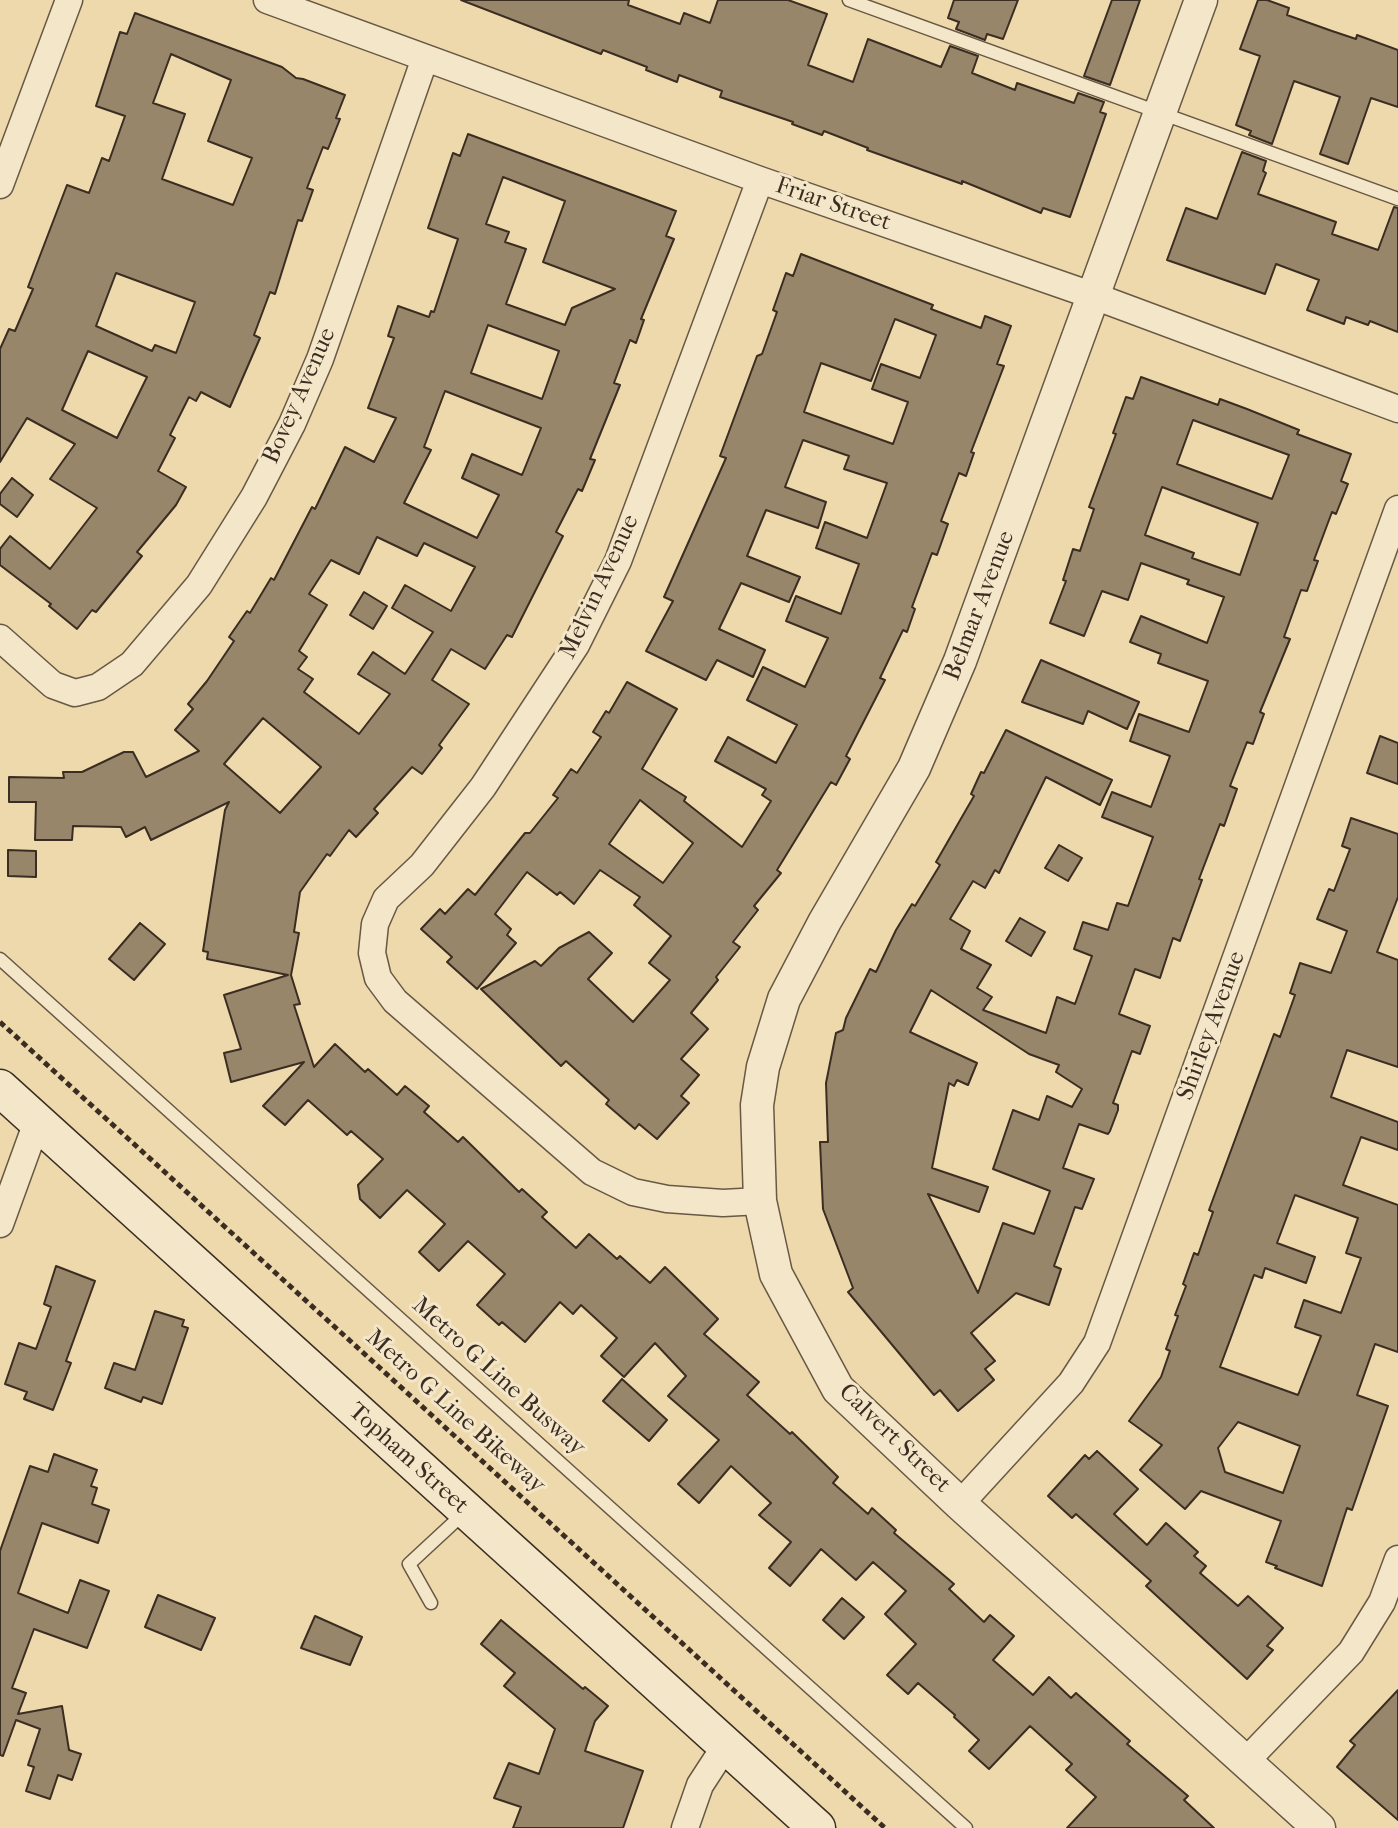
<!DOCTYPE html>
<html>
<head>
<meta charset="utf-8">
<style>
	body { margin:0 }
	canvas { display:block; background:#eed9ac }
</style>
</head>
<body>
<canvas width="1398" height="1828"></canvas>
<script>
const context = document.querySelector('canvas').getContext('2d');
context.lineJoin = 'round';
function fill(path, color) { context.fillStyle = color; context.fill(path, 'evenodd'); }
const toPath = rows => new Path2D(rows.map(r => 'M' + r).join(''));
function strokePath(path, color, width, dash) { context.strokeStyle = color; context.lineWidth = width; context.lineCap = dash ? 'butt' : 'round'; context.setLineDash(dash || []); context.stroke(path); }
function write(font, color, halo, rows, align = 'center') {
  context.font = font + ' "IM FELL French Canon",serif'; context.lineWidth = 6; context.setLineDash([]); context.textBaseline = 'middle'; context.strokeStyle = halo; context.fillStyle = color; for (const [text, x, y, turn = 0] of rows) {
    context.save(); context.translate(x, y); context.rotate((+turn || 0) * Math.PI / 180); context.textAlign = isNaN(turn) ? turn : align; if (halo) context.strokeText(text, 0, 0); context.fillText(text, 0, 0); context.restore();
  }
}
const building = toPath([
	[461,0,629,0,628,5,680,24,684,13,710,23,718,0,788,0,827,14,808,65,853,82,868,39,941,67,950,46,978,56,972,73,1015,90,1017,83,1074,103,1078,93,1104,102,1100,112,1106,114,1070,217,1043,208,1041,213,962,181,962,184,867,150,868,148,824,131,822,135,792,124,793,122,720,97,722,91,679,75,677,82,646,70,647,67,603,50,601,54,461,0],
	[954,0,1018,0,1003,39,987,34,985,40,956,29,959,22,948,18,954,0],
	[1112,0,1140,0,1110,85,1084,76,1112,0],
	[1258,0,1267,0,1289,8,1287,15,1332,31,1356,39,1357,35,1398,50,1398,107,1371,98,1348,164,1320,154,1340,97,1294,81,1272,144,1249,135,1251,131,1236,125,1260,56,1240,49,1258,0],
	[135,13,282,67,296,78,303,79,345,95,336,118,340,119,328,149,323,147,307,188,313,190,302,221,298,220,275,294,270,292,254,335,260,338,230,407,201,392,196,401,189,397,170,435,175,438,158,471,186,487,176,505,137,552,142,556,96,612,92,610,77,629,49,606,51,604,0,565,0,549,10,536,50,569,97,508,50,479,75,444,27,418,0,462,0,349,9,329,15,331,33,289,28,287,67,185,89,193,102,158,109,161,125,116,96,106,120,32,127,34,135,13],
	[171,54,231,80,208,141,252,158,233,205,162,179,185,114,153,103,171,54],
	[116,273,195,302,176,353,155,345,152,351,96,326,116,273],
	[88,351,147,377,117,438,62,410,88,351],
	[468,134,676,211,666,236,674,239,641,319,644,320,636,343,630,340,614,383,620,385,590,459,595,460,582,491,578,489,556,532,563,536,512,637,507,635,485,669,451,649,432,680,469,704,439,745,442,748,422,774,412,767,374,809,378,813,356,837,349,830,330,856,327,854,300,892,294,932,299,933,291,975,300,1004,294,1005,314,1067,335,1044,365,1072,368,1069,397,1095,405,1086,429,1106,424,1112,458,1142,463,1137,519,1192,522,1189,547,1212,542,1217,576,1248,589,1234,617,1259,620,1256,650,1283,665,1267,718,1319,704,1334,759,1382,747,1395,790,1434,792,1432,838,1477,833,1483,868,1514,872,1508,896,1530,894,1533,954,1584,949,1589,984,1622,990,1615,1014,1636,993,1660,1033,1695,1049,1677,1071,1698,1076,1693,1130,1741,1127,1744,1188,1796,1184,1800,1214,1828,1067,1828,1096,1797,1066,1770,1072,1764,1030,1726,989,1769,969,1751,979,1740,954,1717,955,1715,918,1683,908,1694,887,1675,916,1644,885,1614,906,1591,873,1562,856,1580,821,1549,790,1586,769,1568,791,1542,759,1515,771,1503,731,1466,699,1503,678,1484,719,1440,668,1396,686,1376,655,1343,624,1377,601,1356,617,1338,581,1305,573,1314,560,1302,525,1342,502,1322,499,1325,477,1305,505,1274,468,1241,439,1271,419,1252,445,1224,407,1190,380,1218,360,1199,358,1185,383,1159,351,1131,347,1135,308,1100,285,1125,263,1106,304,1062,231,1082,224,1053,241,1049,224,995,288,975,207,959,208,952,203,951,225,810,229,802,151,840,145,827,126,837,121,827,73,826,72,840,35,840,36,802,9,802,9,777,64,778,63,772,82,772,124,752,133,752,146,777,199,751,175,730,193,709,188,704,207,681,234,641,229,637,247,611,250,613,271,578,274,580,312,507,315,509,345,447,374,462,396,418,368,408,394,338,388,336,398,306,429,317,431,311,434,312,458,239,428,228,453,153,460,156,468,134],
	[503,177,565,201,543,262,615,289,572,308,565,325,506,304,526,249,505,242,509,232,486,224,503,177],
	[488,325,559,351,542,399,471,373,488,325],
	[445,391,541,428,522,475,472,454,462,478,499,495,477,538,404,503,431,450,424,447,445,391],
	[377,537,417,556,424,543,475,567,451,611,405,585,392,608,433,632,405,674,373,652,358,674,390,694,359,734,304,692,313,679,298,669,307,657,299,651,327,605,309,594,331,560,359,574,377,537],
	[263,718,321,767,280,813,224,764,263,718],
	[1242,152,1266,161,1263,171,1266,173,1258,194,1336,222,1332,234,1378,250,1394,207,1398,208,1398,332,1370,321,1368,325,1346,317,1344,324,1307,310,1319,280,1276,264,1265,294,1167,260,1186,208,1217,219,1242,152],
	[801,254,933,305,931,309,981,328,985,316,1011,326,997,364,1004,366,971,452,974,453,966,476,959,473,941,521,948,524,937,555,932,553,912,607,915,609,907,632,903,630,880,678,885,680,846,756,850,759,836,785,831,782,777,870,781,873,754,906,758,910,733,942,740,947,716,977,718,980,691,1013,708,1029,681,1059,699,1075,681,1096,689,1103,657,1139,639,1124,635,1129,606,1104,609,1100,566,1061,561,1066,481,989,535,961,541,966,559,948,589,932,612,953,588,979,633,1022,670,980,649,963,671,936,634,905,640,897,600,870,574,904,560,892,557,895,527,872,495,914,511,929,507,935,516,943,477,989,447,962,452,957,421,929,440,909,445,914,468,889,475,895,525,833,530,833,558,798,553,795,571,769,577,773,601,737,593,732,606,711,609,713,627,682,677,709,642,769,686,797,684,801,742,847,771,801,762,795,766,789,715,761,728,737,776,763,797,725,747,700,763,667,805,687,828,638,786,621,796,596,841,614,859,564,816,548,825,522,867,538,887,483,844,469,849,456,803,440,785,487,826,502,818,528,766,510,747,556,800,577,789,602,741,583,719,629,765,650,753,677,717,660,706,680,646,651,673,601,664,597,726,458,720,456,757,356,762,354,777,312,773,310,786,273,793,276,801,254],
	[895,319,936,335,920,378,881,364,872,389,908,402,893,444,804,412,821,363,871,381,895,319],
	[640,800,693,843,663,883,609,844,640,800],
	[1141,377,1218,405,1220,399,1247,409,1299,430,1297,434,1351,454,1341,481,1348,484,1336,514,1332,512,1314,560,1318,561,1307,591,1301,590,1284,637,1290,639,1260,712,1264,714,1253,744,1247,742,1230,786,1237,789,1224,826,1220,824,1199,879,1202,880,1180,941,1173,938,1160,978,1135,969,1119,1014,1150,1026,1140,1054,1132,1051,1113,1103,1118,1105,1118,1110,1110,1131,1108,1134,1079,1124,1063,1168,1094,1179,1082,1209,1075,1207,1054,1266,1061,1269,1049,1305,1016,1293,971,1333,995,1361,985,1369,994,1380,958,1411,940,1390,934,1395,848,1292,853,1288,823,1209,820,1142,828,1142,826,1083,836,1033,843,1030,846,1018,870,969,876,972,896,930,912,904,915,906,940,865,936,862,974,796,971,794,981,772,984,773,1006,730,1112,780,1100,805,1046,777,999,873,995,870,985,888,973,881,950,919,970,931,961,949,991,965,977,988,992,997,983,1010,1046,1033,1057,997,1075,1004,1092,956,1074,949,1083,922,1108,930,1117,903,1128,906,1153,837,1102,817,1112,792,1151,807,1170,756,1130,741,1139,714,1189,732,1208,681,1158,663,1161,654,1130,642,1141,616,1207,643,1224,597,1187,584,1189,580,1141,563,1128,600,1102,591,1084,636,1050,623,1066,581,1063,580,1073,549,1080,551,1094,509,1089,507,1116,434,1113,433,1126,397,1133,399,1141,377],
	[1193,420,1289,455,1272,499,1177,464,1193,420],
	[1162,487,1258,523,1240,575,1192,558,1194,553,1145,535,1162,487],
	[931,990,1029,1054,1059,1065,1056,1072,1082,1089,1072,1107,1047,1096,1039,1120,1013,1110,993,1169,1050,1191,1034,1234,1003,1223,978,1293,928,1194,979,1212,988,1187,932,1168,949,1083,954,1086,957,1080,968,1085,977,1063,910,1032,931,990],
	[12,478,33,495,17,517,0,504,0,494,12,478],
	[364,592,387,606,373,629,350,615,364,592],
	[1041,660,1139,702,1127,729,1088,711,1083,724,1022,702,1041,660],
	[1380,736,1398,743,1398,784,1367,773,1380,736],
	[1351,818,1398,834,1398,897,1377,952,1398,960,1398,1067,1347,1050,1331,1097,1398,1122,1398,1150,1361,1137,1343,1185,1398,1205,1398,1352,1375,1344,1357,1395,1388,1406,1352,1510,1347,1508,1322,1586,1275,1568,1277,1566,1266,1562,1281,1521,1201,1491,1185,1509,1140,1470,1162,1445,1129,1421,1161,1377,1170,1351,1166,1349,1178,1316,1175,1315,1186,1286,1183,1284,1194,1253,1198,1255,1213,1212,1209,1210,1274,1034,1280,1037,1295,995,1290,993,1300,963,1331,973,1347,931,1317,919,1329,889,1334,891,1350,849,1342,846,1351,818],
	[1295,1195,1358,1218,1346,1253,1361,1258,1341,1313,1304,1300,1295,1327,1321,1336,1298,1395,1220,1367,1254,1275,1262,1278,1265,1268,1306,1283,1315,1257,1277,1243,1295,1195],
	[1238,1422,1300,1446,1283,1493,1225,1472,1218,1448,1238,1422],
	[1059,845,1082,858,1068,881,1045,868,1059,845],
	[8,850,36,851,36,877,8,876,8,850],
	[1020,918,1045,932,1031,956,1006,941,1020,918],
	[140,923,165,944,134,980,109,959,140,923],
	[56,1266,95,1281,66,1361,71,1363,53,1410,24,1399,27,1392,5,1384,19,1343,36,1349,51,1307,44,1304,56,1266],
	[155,1311,184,1320,182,1326,188,1328,162,1404,143,1397,141,1402,105,1388,114,1363,135,1370,155,1311],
	[622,1379,667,1420,649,1441,603,1401,622,1379],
	[1097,1451,1138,1489,1114,1514,1147,1545,1166,1523,1198,1552,1194,1556,1206,1566,1200,1573,1238,1606,1248,1596,1283,1628,1267,1646,1273,1650,1247,1679,1146,1586,1151,1581,1076,1514,1072,1518,1048,1496,1085,1455,1089,1459,1097,1451],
	[54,1454,97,1470,91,1486,97,1488,92,1504,109,1510,98,1543,42,1523,18,1593,68,1613,80,1580,109,1591,87,1648,34,1629,12,1688,26,1693,18,1714,62,1706,69,1750,81,1754,72,1780,58,1775,50,1799,26,1791,34,1767,28,1765,40,1729,16,1720,3,1756,0,1755,0,1551,30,1466,48,1472,54,1454],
	[158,1595,215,1618,201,1650,145,1627,158,1595],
	[842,1598,864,1617,844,1639,823,1620,842,1598],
	[315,1616,362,1637,350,1665,301,1648,315,1616],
	[501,1620,583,1689,585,1687,608,1706,595,1721,585,1751,643,1771,623,1828,513,1828,521,1807,494,1798,509,1763,539,1774,555,1729,504,1686,515,1673,481,1644,501,1620],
	[1398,1690,1398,1820,1337,1767,1355,1745,1350,1741,1398,1690]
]);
fill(building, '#98866a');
strokePath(building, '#3b2d22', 2);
const service = toPath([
	[849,0,1398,199],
	[0,959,966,1828],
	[431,1603,409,1564,463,1514]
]);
const minor = toPath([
	[267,0,760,180,1094,296,1398,409],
	[760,180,618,561,576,645,483,787,422,865,386,899,375,924,372,953,378,978,395,1001,592,1172,633,1192,667,1199,723,1203,760,1201],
	[0,185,69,0],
	[0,638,53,685,75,693,98,687,132,664,199,585,254,497,292,424,320,359,425,58],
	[0,1224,37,1122],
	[960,1504,1071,1383,1097,1343,1398,509],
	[1246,1761,1351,1652,1382,1602,1398,1559],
	[685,1828,700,1785,726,1745]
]);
const tertiary = toPath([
	[1201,0,960,661,914,768,825,921,784,999,763,1067,757,1105,760,1201,776,1274,838,1389,960,1504,1319,1828]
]);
const secondary = toPath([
	[0,1088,817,1828]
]);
strokePath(service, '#685844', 15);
strokePath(minor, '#685844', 29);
strokePath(tertiary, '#685844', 35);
strokePath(secondary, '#3b2d22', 39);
strokePath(toPath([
	[0,1022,885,1828]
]), '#3b2d22', 5, [6, 4]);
strokePath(service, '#f4e6c9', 12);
strokePath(minor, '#f4e6c9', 26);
strokePath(tertiary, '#f4e6c9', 32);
strokePath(secondary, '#f4e6c9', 36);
write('24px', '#3b2d22', '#f4e6c9', [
	["Friar Street",833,205,19],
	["Bovey Avenue",300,396,-66],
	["Melvin Avenue",600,587,-65],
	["Belmar Avenue",980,606,-69],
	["Shirley Avenue",1212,1026,-70],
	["Metro G Line Busway",498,1377,42],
	["Metro G Line Bikeway",455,1412,42],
	["Calvert Street",894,1439,44],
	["Topham Street",408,1459,42]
]);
</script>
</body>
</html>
